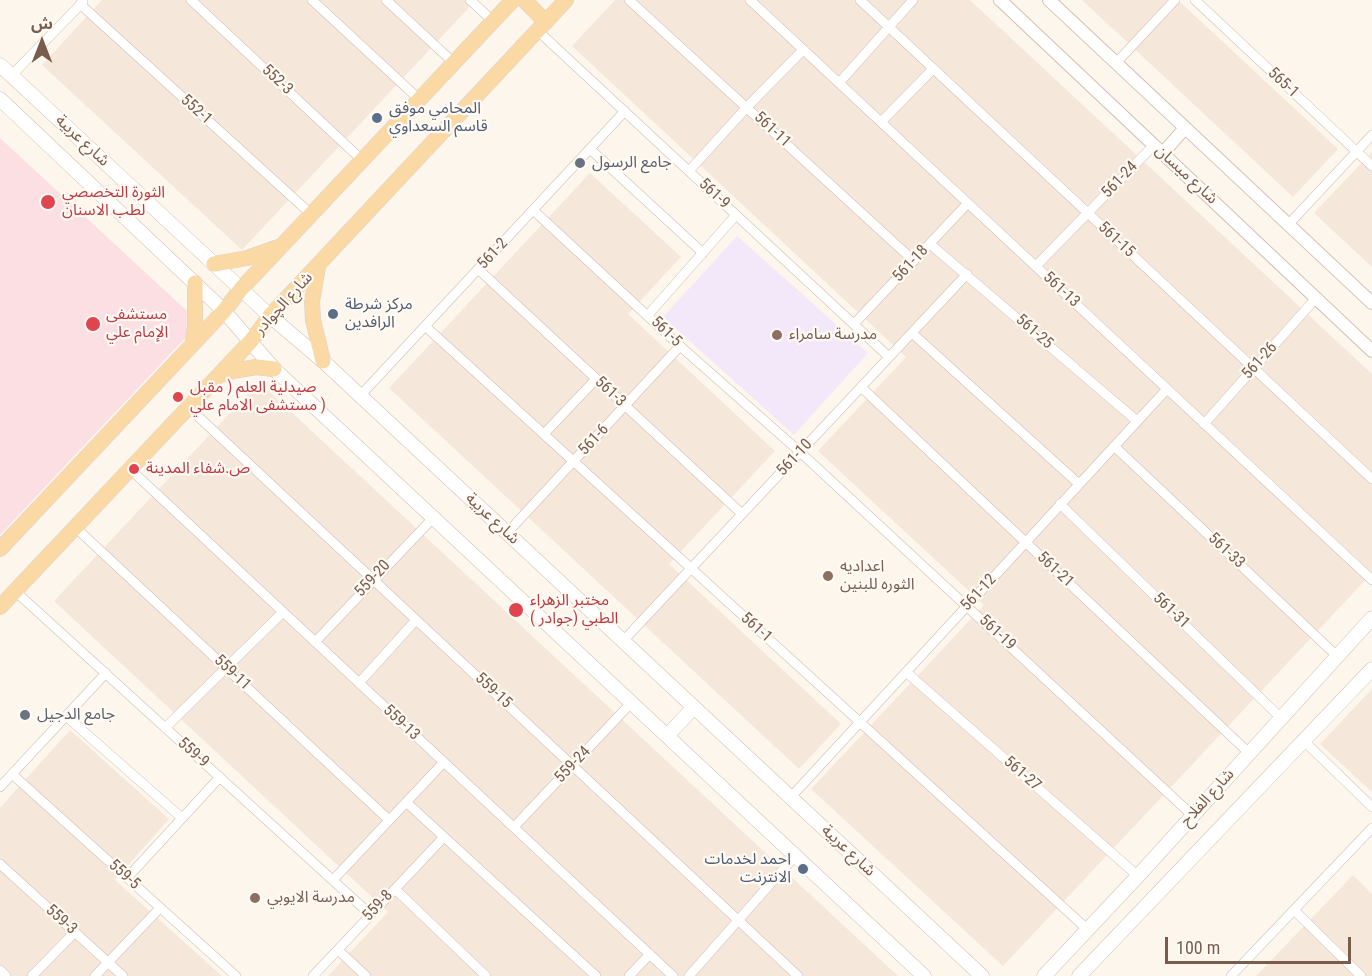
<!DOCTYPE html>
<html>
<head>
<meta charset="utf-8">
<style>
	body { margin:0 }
	#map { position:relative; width:1372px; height:976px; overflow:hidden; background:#fdf6ec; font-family:"Roboto Condensed","Noto Sans Arabic",sans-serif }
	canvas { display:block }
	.north { position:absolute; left:12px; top:12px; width:60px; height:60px; -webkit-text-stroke:4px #fffaf3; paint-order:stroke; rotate:0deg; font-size:16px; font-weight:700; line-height:24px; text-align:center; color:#7a5c4d }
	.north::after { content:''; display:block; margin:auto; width:21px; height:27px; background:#7a5c4d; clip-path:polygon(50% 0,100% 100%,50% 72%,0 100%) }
	.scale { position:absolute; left:1165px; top:937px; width:186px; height:27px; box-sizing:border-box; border:3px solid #7a5c4d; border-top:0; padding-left:8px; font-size:18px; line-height:21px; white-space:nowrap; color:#7a5c4d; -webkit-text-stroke:4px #fffaf3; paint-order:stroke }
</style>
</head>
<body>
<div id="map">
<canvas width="1372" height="976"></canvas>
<div class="north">ش</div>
<div class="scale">100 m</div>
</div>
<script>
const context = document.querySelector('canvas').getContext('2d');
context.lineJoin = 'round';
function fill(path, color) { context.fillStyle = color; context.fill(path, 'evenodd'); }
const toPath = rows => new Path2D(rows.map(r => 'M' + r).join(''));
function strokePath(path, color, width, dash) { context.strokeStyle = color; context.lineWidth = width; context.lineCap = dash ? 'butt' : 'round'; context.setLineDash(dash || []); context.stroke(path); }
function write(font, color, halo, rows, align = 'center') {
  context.font = font + ' "Roboto Condensed","Noto Sans Arabic",sans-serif'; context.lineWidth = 4.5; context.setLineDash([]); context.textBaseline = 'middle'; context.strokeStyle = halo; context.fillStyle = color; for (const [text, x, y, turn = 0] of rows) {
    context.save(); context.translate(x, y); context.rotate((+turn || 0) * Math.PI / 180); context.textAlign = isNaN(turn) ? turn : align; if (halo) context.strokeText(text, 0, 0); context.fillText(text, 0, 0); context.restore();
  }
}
fill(toPath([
	[102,0,476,0,242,250,42,65],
	[615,0,970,0,1372,374,1372,573,1003,966,811,789,984,605,818,451,906,357,572,46],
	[1082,0,1178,0,1338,149,1293,197],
	[1372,152,1372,267,1314,213],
	[590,173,681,257,628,314,775,451,669,564,841,724,799,769,389,388],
	[259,382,898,976,328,976,388,912,54,601],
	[1372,689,1372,792,1320,744],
	[70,730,169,819,115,880,222,976,0,976,0,808],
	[1353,875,1372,894,1372,976,1256,976]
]), '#f5e8da');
fill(toPath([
	[737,236,868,353,794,435,663,317]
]), '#f3e8fa');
fill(toPath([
	[0,138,187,311,186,337,0,535]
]), '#fbdfe3');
const minor = toPath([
	[191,0,363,161],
	[312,0,420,100],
	[386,0,454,63],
	[470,0,493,21],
	[629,0,914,261],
	[750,0,1372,580],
	[860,0,1372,479],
	[1195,0,1372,166],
	[80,4,312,215],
	[538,31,889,357],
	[1116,63,1175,0],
	[11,76,83,2],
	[839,83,913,0],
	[881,122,933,69],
	[590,149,703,253],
	[689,171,747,107,803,50],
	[533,210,680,346,800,452,1192,815],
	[1288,225,1372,135],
	[930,244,1137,421],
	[1036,266,1154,145],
	[478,269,742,514],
	[648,315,736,215],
	[854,324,968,203],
	[425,326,1087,929],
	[912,333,1079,484],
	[861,387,1249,753],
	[360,396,625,111],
	[188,407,798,976],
	[1204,424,1316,298],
	[544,434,596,379],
	[1114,446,1338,657],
	[130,469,673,976],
	[1060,504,1281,718],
	[75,527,389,820],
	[507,533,680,346],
	[15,591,371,915],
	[623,641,967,274],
	[315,642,433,518],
	[906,672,1138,876],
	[359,683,416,620],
	[66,716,182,818],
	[165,728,283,612],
	[1303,740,1372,807],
	[12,774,236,976],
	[0,787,106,673],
	[791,797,1167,389],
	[406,802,596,976],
	[514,827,631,703],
	[0,864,123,976],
	[127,878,220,777],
	[333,880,444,762],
	[395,889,486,976],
	[1294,910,1361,976],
	[338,950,366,976],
	[0,970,6,976],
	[32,976,75,932],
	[95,976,160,908],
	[313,976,444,837],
	[629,976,650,954],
	[689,976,795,856],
	[1231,976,1372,828]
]);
const tertiary = toPath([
	[1000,0,1372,351],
	[1049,0,1372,303],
	[1163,153,1185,128]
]);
const secondary = toPath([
	[0,65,270,316,323,361,982,976],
	[0,99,224,311,274,369,924,976],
	[667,736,694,707],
	[1044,976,1138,876,1372,618],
	[1079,976,1372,669]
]);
const primary = toPath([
	[524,0,546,22],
	[214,264,247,258,281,246],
	[318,267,312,301,313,320,323,361],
	[193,342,195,324,195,283],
	[218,376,233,371,256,367,274,369],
	[0,549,224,311,241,289,513,0],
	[0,607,251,341,270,316,566,0]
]);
strokePath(minor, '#d1beb0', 10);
strokePath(tertiary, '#d1beb0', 14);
strokePath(secondary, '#d6c0b0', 15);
strokePath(primary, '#dad1cd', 16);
strokePath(minor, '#fff', 9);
strokePath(tertiary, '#fff', 12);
strokePath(secondary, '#fff', 14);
strokePath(primary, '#fbd9a5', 15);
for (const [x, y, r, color] of [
	[377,118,6,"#5c6f8a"],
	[580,163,6,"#6b7280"],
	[48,202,8,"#e0444e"],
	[333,314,6,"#5c6f8a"],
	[93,324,8,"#e0444e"],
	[777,335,6,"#8d6e63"],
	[178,397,6,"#e0444e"],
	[134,469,6,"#e0444e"],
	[828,576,6,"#8d6e63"],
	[516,610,8,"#e0444e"],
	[25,715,6,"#6b7280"],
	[803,869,6,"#5c6f8a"],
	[255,898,6,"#8d6e63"]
]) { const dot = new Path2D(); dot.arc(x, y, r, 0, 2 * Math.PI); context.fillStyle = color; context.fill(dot); strokePath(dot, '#fffaf3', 2); }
write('16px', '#7a5c4d', '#fffaf3', [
	["552-3",277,80,43],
	["565-1",1283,83,43],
	["552-1",196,110,42],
	["561-11",772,130,43],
	["شارع عربية",82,141,43],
	["شارع ميسان",1186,175,43],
	["561-24",1120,180,-46],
	["561-9",714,194,43],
	["561-15",1116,240,43],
	["561-2",493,254,-47],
	["561-18",911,264,-47],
	["561-13",1061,290,43],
	["شارع الچوادر",284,304,-48],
	["561-5",666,332,44],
	["561-25",1034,332,41],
	["561-26",1260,361,-48],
	["561-3",610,392,43],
	["561-6",594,440,-47],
	["561-10",795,458,-47],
	["شارع عربية",492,519,43],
	["561-33",1226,551,43],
	["561-21",1055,570,43],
	["559-20",373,579,-47],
	["561-12",979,593,-47],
	["561-31",1171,611,44],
	["561-1",756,628,42],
	["561-19",997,633,43],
	["559-11",232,673,43],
	["559-15",493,691,43],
	["559-13",401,723,43],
	["559-9",193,753,42],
	["559-24",573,765,-46],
	["561-27",1022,774,41],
	["شارع الفلاح",1208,798,-48],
	["شارع عربية",848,851,43],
	["559-5",124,875,42],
	["559-8",378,906,-47],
	["559-3",61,920,42]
]);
write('16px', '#4e5e75', '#fffaf3', [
	["المحامي موفق",389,109],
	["قاسم السعداوي",389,127],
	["مركز شرطة",345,305],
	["الرافدين",345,323],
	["احمد لخدمات",791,860,"right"],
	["الانترنت",791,878,"right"]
], 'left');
write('16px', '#5b616d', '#fffaf3', [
	["جامع الرسول",592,163],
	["جامع الدجيل",37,715]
], 'left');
write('16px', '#be3a42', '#fffaf3', [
	["الثورة التخصصي",62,193],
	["لطب الاسنان",62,211],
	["مستشفى",106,315],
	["الإمام علي",106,333],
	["صيدلية العلم ( مقبل",190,388],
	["مستشفى الامام علي )",190,406],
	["ص.شفاء المدينة",146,469],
	["مختبر الزهراء",530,601],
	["الطبي (جوادر )",530,619]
], 'left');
write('16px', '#785e54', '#fffaf3', [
	["مدرسة سامراء",789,335],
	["اعداديه",840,567],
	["الثوره للبنين",840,585],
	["مدرسة الايوبي",267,898]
], 'left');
</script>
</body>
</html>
